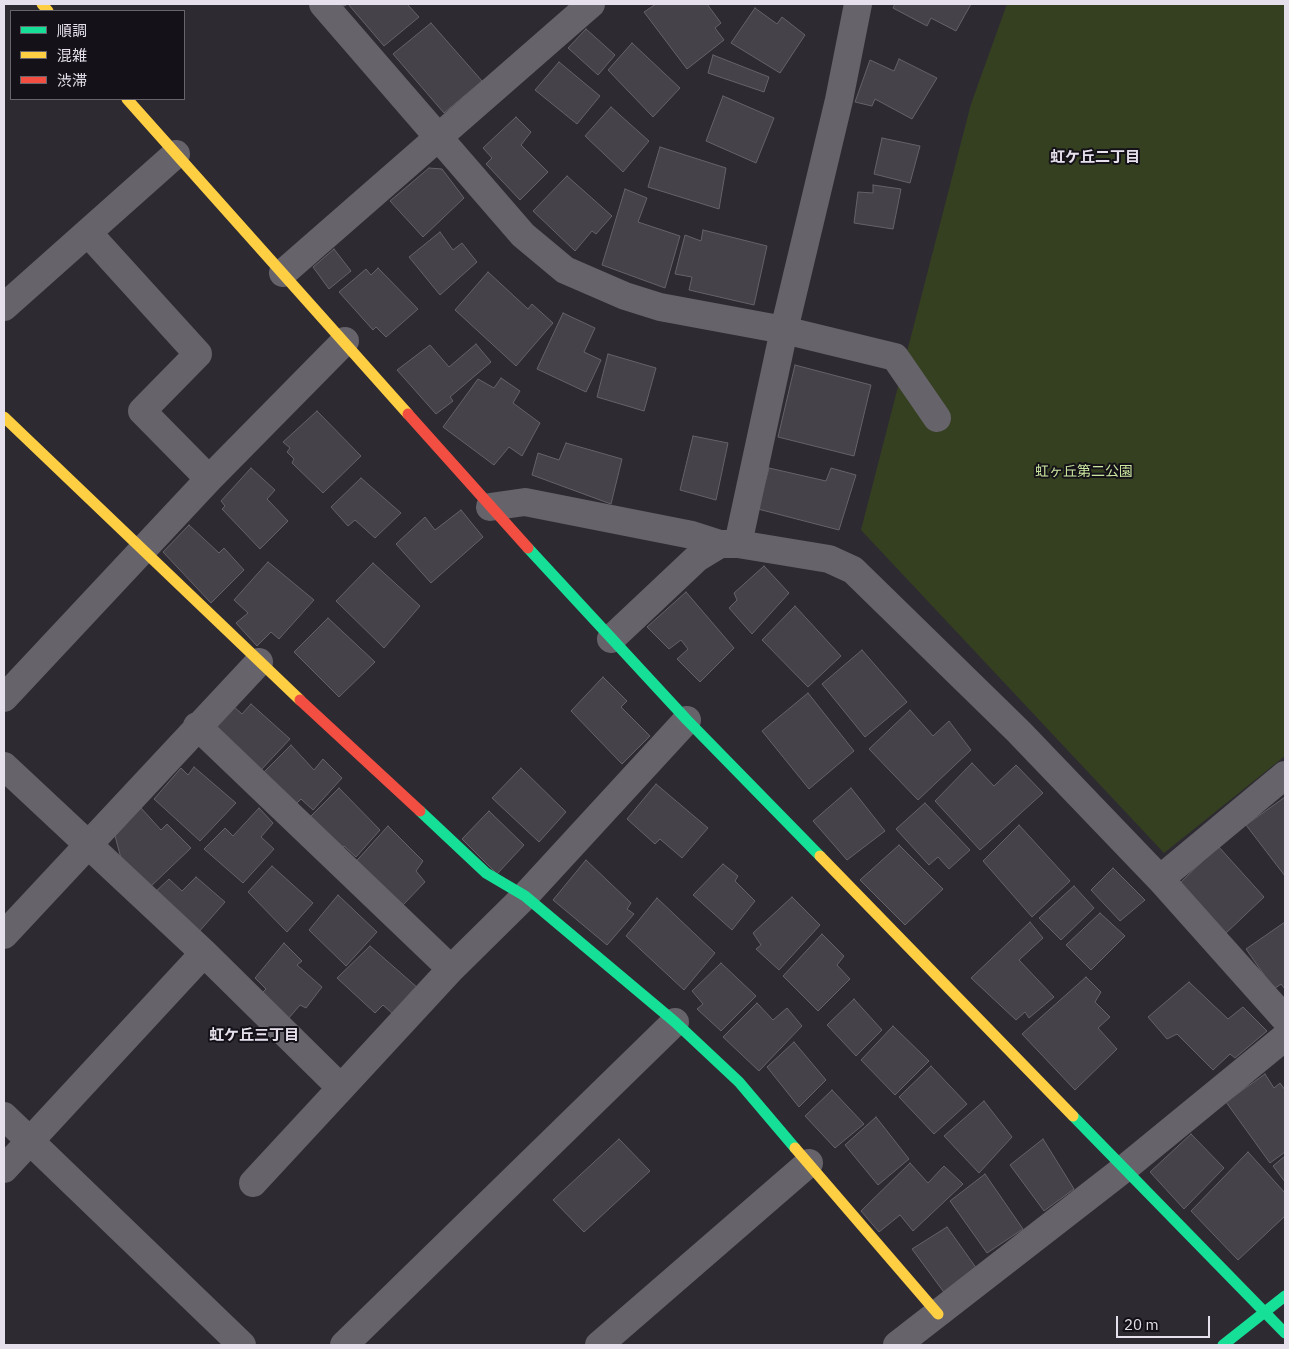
<!DOCTYPE html>
<html>
<head>
<meta charset="utf-8">
<style>
	body { margin:0 }
	#map { position:relative; width:1289px; height:1349px; overflow:hidden; background:#2e2a32; font-family:"IBM Plex Sans","Noto Sans JP",sans-serif }
	canvas { display:block }
	.frame { position:absolute; inset:0; border:5px solid #e5e0eb; pointer-events:none }
	.legend { position:absolute; left:10px; top:10px; width:175px; height:90px; box-sizing:border-box; background:#141118; border:1px solid #68646c; margin:0; padding:6px 9px; list-style:none; font-size:15px; color:#e5e0eb }
	.legend li { display:flex; align-items:center; gap:10px; height:25px }
	.legend b { width:25px; border:1px solid #68646c }
	.scale { position:absolute; left:1116px; top:1316px; width:94px; height:22px; box-sizing:border-box; border:2px solid #e5e0eb; border-top:0; padding-left:6px; font-size:15px; line-height:18px; white-space:nowrap; color:#e5e0eb; -webkit-text-stroke:4px #141118; paint-order:stroke }
</style>
</head>
<body>
<div id="map">
<canvas width="1289" height="1349"></canvas>
<div class="frame"></div>
<ul class="legend">
<li><b style="height:6px;background:#16e098"></b>順調</li>
<li><b style="height:6px;background:#ffcf43"></b>混雑</li>
<li><b style="height:6px;background:#f24e42"></b>渋滞</li>
</ul>
<div class="scale">20 m</div>
</div>
<script>
const context = document.querySelector('canvas').getContext('2d');
context.lineJoin = 'round';
function fill(path, color) { context.fillStyle = color; context.fill(path, 'evenodd'); }
const toPath = rows => new Path2D(rows.map(r => 'M' + r).join(''));
function strokePath(path, color, width, dash) { context.strokeStyle = color; context.lineWidth = width; context.lineCap = dash ? 'butt' : 'round'; context.setLineDash(dash || []); context.stroke(path); }
function write(font, color, halo, rows, align = 'center') {
  context.font = font + ' "IBM Plex Sans","Noto Sans JP",sans-serif'; context.lineWidth = 4; context.setLineDash([]); context.textBaseline = 'middle'; context.strokeStyle = halo; context.fillStyle = color; for (const [text, x, y, turn = 0] of rows) {
    context.save(); context.translate(x, y); context.rotate((+turn || 0) * Math.PI / 180); context.textAlign = isNaN(turn) ? turn : align; if (halo) context.strokeText(text, 0, 0); context.fillText(text, 0, 0); context.restore();
  }
}
fill(toPath([
	[1007,4,1285,4,1285,756,1164,853,861,530,971,104]
]), '#354020');
const building = toPath([
	[342,4,407,4,419,17,384,46,348,4,344,6,342,4],
	[656,4,707,4,721,23,715,28,724,40,687,69,644,12,656,4],
	[895,4,971,4,956,31,931,18,927,26,893,8,895,4],
	[755,8,777,24,782,17,805,35,780,73,731,43,755,8],
	[431,23,482,81,444,113,393,54,431,23],
	[586,29,615,55,598,75,568,48,586,29],
	[632,43,680,88,653,117,608,70,632,43],
	[713,55,769,77,764,92,708,73,713,55],
	[899,59,937,78,912,119,875,99,872,106,855,102,870,60,894,71,899,59],
	[559,62,600,96,577,124,535,90,559,62],
	[723,96,774,118,756,163,706,141,723,96],
	[611,107,649,141,623,172,585,136,611,107],
	[516,117,531,132,521,145,548,172,520,200,486,164,492,158,483,148,516,117],
	[882,138,920,146,910,183,874,174,882,138],
	[660,147,726,168,719,209,648,187,660,147],
	[429,168,442,169,464,198,423,237,390,201,429,168],
	[567,176,612,216,596,234,592,231,575,251,533,211,567,176],
	[873,185,901,189,893,229,854,223,858,192,873,193,873,185],
	[625,189,647,198,638,222,680,236,665,288,602,265,625,189],
	[703,230,767,246,754,305,689,290,692,277,675,274,685,235,701,241,703,230],
	[440,232,453,250,462,243,477,262,440,295,409,257,440,232],
	[334,249,351,271,329,289,313,267,334,249],
	[378,268,418,309,386,337,376,327,373,330,339,292,366,269,371,275,378,268],
	[488,272,528,309,532,304,553,323,516,366,455,310,488,272],
	[563,313,595,328,584,352,601,360,586,392,537,369,563,313],
	[476,344,491,362,450,397,453,401,436,414,397,370,430,345,449,367,476,344],
	[608,354,656,368,644,411,597,397,608,354],
	[795,365,871,385,854,456,778,437,795,365],
	[501,378,520,391,513,403,540,423,522,456,509,447,494,465,443,427,478,379,494,388,501,378],
	[317,411,361,456,323,493,292,463,294,459,287,452,290,448,283,442,317,411],
	[693,436,728,443,716,500,680,490,693,436],
	[566,443,622,459,611,504,532,475,538,453,559,460,566,443],
	[251,468,275,490,267,499,288,521,260,549,222,509,225,506,221,501,251,468],
	[769,468,826,481,831,468,856,475,839,530,758,509,769,468],
	[361,478,401,513,375,538,355,520,348,526,331,507,361,478],
	[461,510,483,537,431,583,396,544,425,517,435,530,461,510],
	[189,525,219,553,224,548,244,570,211,603,163,552,189,525],
	[268,562,314,600,279,639,271,632,257,646,236,623,248,613,234,600,268,562],
	[373,563,420,606,384,648,336,601,373,563],
	[764,566,789,593,752,634,729,608,737,600,734,593,764,566],
	[686,592,734,648,700,682,677,659,688,649,681,640,669,649,647,627,686,592],
	[795,606,841,656,808,687,762,640,795,606],
	[328,618,375,662,339,697,294,652,328,618],
	[862,650,907,702,865,737,822,684,862,650],
	[603,677,627,701,621,707,650,736,622,764,571,711,603,677],
	[808,693,854,751,809,789,762,731,808,693],
	[251,704,290,739,260,771,213,726,233,706,242,714,251,704],
	[910,710,933,736,949,721,971,750,918,800,869,749,910,710],
	[291,745,314,770,323,759,342,778,313,810,301,799,294,806,260,776,291,745],
	[972,763,994,786,1016,765,1043,793,980,850,935,801,972,763],
	[194,767,236,803,200,841,154,799,181,768,188,775,194,767],
	[521,768,566,812,539,842,492,798,521,768],
	[656,784,708,828,682,858,660,839,655,844,627,819,656,784],
	[339,788,380,830,356,857,344,846,337,853,306,821,339,788],
	[851,788,885,831,847,860,813,821,851,788],
	[1285,797,1285,876,1246,825,1285,797],
	[925,803,970,850,949,869,938,857,929,865,896,829,925,803],
	[141,808,161,830,167,824,191,848,148,889,123,866,114,832,141,808],
	[259,808,273,823,261,837,274,849,243,883,204,849,225,828,233,836,259,808],
	[489,811,524,845,497,874,462,839,489,811],
	[1019,825,1070,881,1032,917,983,861,1019,825],
	[388,826,423,861,416,871,425,882,402,906,350,868,388,826],
	[899,845,943,889,905,925,860,880,899,845],
	[1218,846,1264,897,1225,934,1179,884,1218,846],
	[586,860,631,903,627,909,634,914,607,945,553,900,586,860],
	[723,864,738,876,735,881,755,901,732,930,693,895,723,864],
	[272,866,313,903,287,932,248,892,272,866],
	[1113,868,1145,900,1120,921,1091,890,1113,868],
	[196,877,225,902,197,934,153,894,169,879,182,891,196,877],
	[1074,886,1094,908,1061,940,1039,918,1074,886],
	[338,895,377,932,346,966,309,930,338,895],
	[792,897,820,925,779,970,756,949,761,945,753,933,792,897],
	[657,898,715,953,684,990,626,936,657,898],
	[1100,913,1125,936,1091,970,1066,945,1100,913],
	[1030,922,1043,938,1019,960,1054,997,1029,1018,1025,1012,1016,1020,971,978,1030,922],
	[1285,922,1285,989,1281,984,1274,989,1246,949,1285,922],
	[822,934,844,956,837,965,850,979,818,1011,783,976,822,934],
	[284,943,302,961,297,965,322,987,306,1008,300,1005,288,1019,261,994,266,989,255,978,284,943],
	[370,946,419,989,393,1014,383,1005,375,1013,337,978,370,946],
	[721,963,756,996,721,1031,697,1009,703,1004,692,991,721,963],
	[1086,977,1101,992,1095,1002,1110,1017,1098,1028,1117,1049,1075,1090,1022,1034,1086,977],
	[1189,982,1228,1019,1243,1007,1267,1031,1235,1058,1230,1054,1213,1070,1177,1034,1167,1039,1148,1017,1189,982],
	[854,999,882,1030,856,1056,827,1025,854,999],
	[757,1003,773,1020,787,1008,802,1026,759,1071,723,1037,757,1003],
	[893,1026,929,1061,895,1095,861,1060,893,1026],
	[794,1042,826,1080,799,1107,767,1067,794,1042],
	[931,1066,967,1104,934,1134,899,1097,931,1066],
	[1265,1074,1274,1088,1280,1083,1285,1090,1285,1152,1270,1163,1226,1102,1265,1074],
	[832,1090,864,1124,835,1148,805,1116,832,1090],
	[984,1101,1012,1137,979,1173,944,1136,984,1101],
	[876,1117,909,1159,878,1185,845,1145,876,1117],
	[1191,1134,1224,1168,1184,1209,1150,1172,1191,1134],
	[619,1139,650,1171,584,1232,553,1200,619,1139],
	[1043,1139,1074,1189,1044,1211,1010,1165,1043,1139],
	[1248,1152,1285,1193,1285,1216,1238,1260,1191,1211,1248,1152],
	[1285,1156,1285,1182,1273,1166,1285,1156],
	[910,1163,928,1183,944,1166,963,1184,913,1231,900,1215,879,1232,861,1211,910,1163],
	[985,1174,1023,1229,987,1253,950,1201,985,1174],
	[947,1227,977,1269,946,1295,912,1249,947,1227]
]);
fill(building, '#464249');
strokePath(building, '#666269', 1);
strokePath(toPath([
	[323,4,523,235,565,270,625,296,660,307,784,330,895,357,937,418],
	[89,234,198,354,142,411,209,479],
	[283,273,591,4],
	[4,307,176,154],
	[490,507,525,502,692,535,720,544],
	[738,544,784,330,839,100,858,4],
	[611,639,697,558,720,544,738,544,829,559,853,570,1019,732,1160,879,1285,1019],
	[4,698,209,479,345,341],
	[197,726,451,969],
	[4,766,204,953,341,1088,451,969,525,896,687,720],
	[1160,879,1285,775],
	[4,935,259,662],
	[4,1116,242,1345],
	[4,1169,204,953],
	[253,1183,341,1088],
	[344,1345,675,1022],
	[599,1345,809,1163],
	[897,1345,1125,1168,1285,1037]
]), '#66636a', 28);
strokePath(toPath([
	[528,548,687,720,820,856],
	[420,811,486,873,525,896,675,1022,739,1082,795,1148],
	[1073,1116,1285,1333],
	[1223,1345,1285,1296]
]), '#16e098', 11);
strokePath(toPath([
	[42,4,48,11],
	[127,99,408,414],
	[4,417,300,700],
	[820,856,1073,1116],
	[795,1148,938,1314]
]), '#ffcf43', 11);
strokePath(toPath([
	[408,414,528,548],
	[300,700,420,811]
]), '#f24e42', 11);
write('14px', '#c9e59e', '#141118', [
	["虹ヶ丘第二公園",1084,472]
]);
write('bold 15px', '#e5e0eb', '#141118', [
	["虹ケ丘二丁目",1095,158],
	["虹ケ丘三丁目",254,1036]
]);
</script>
</body>
</html>
